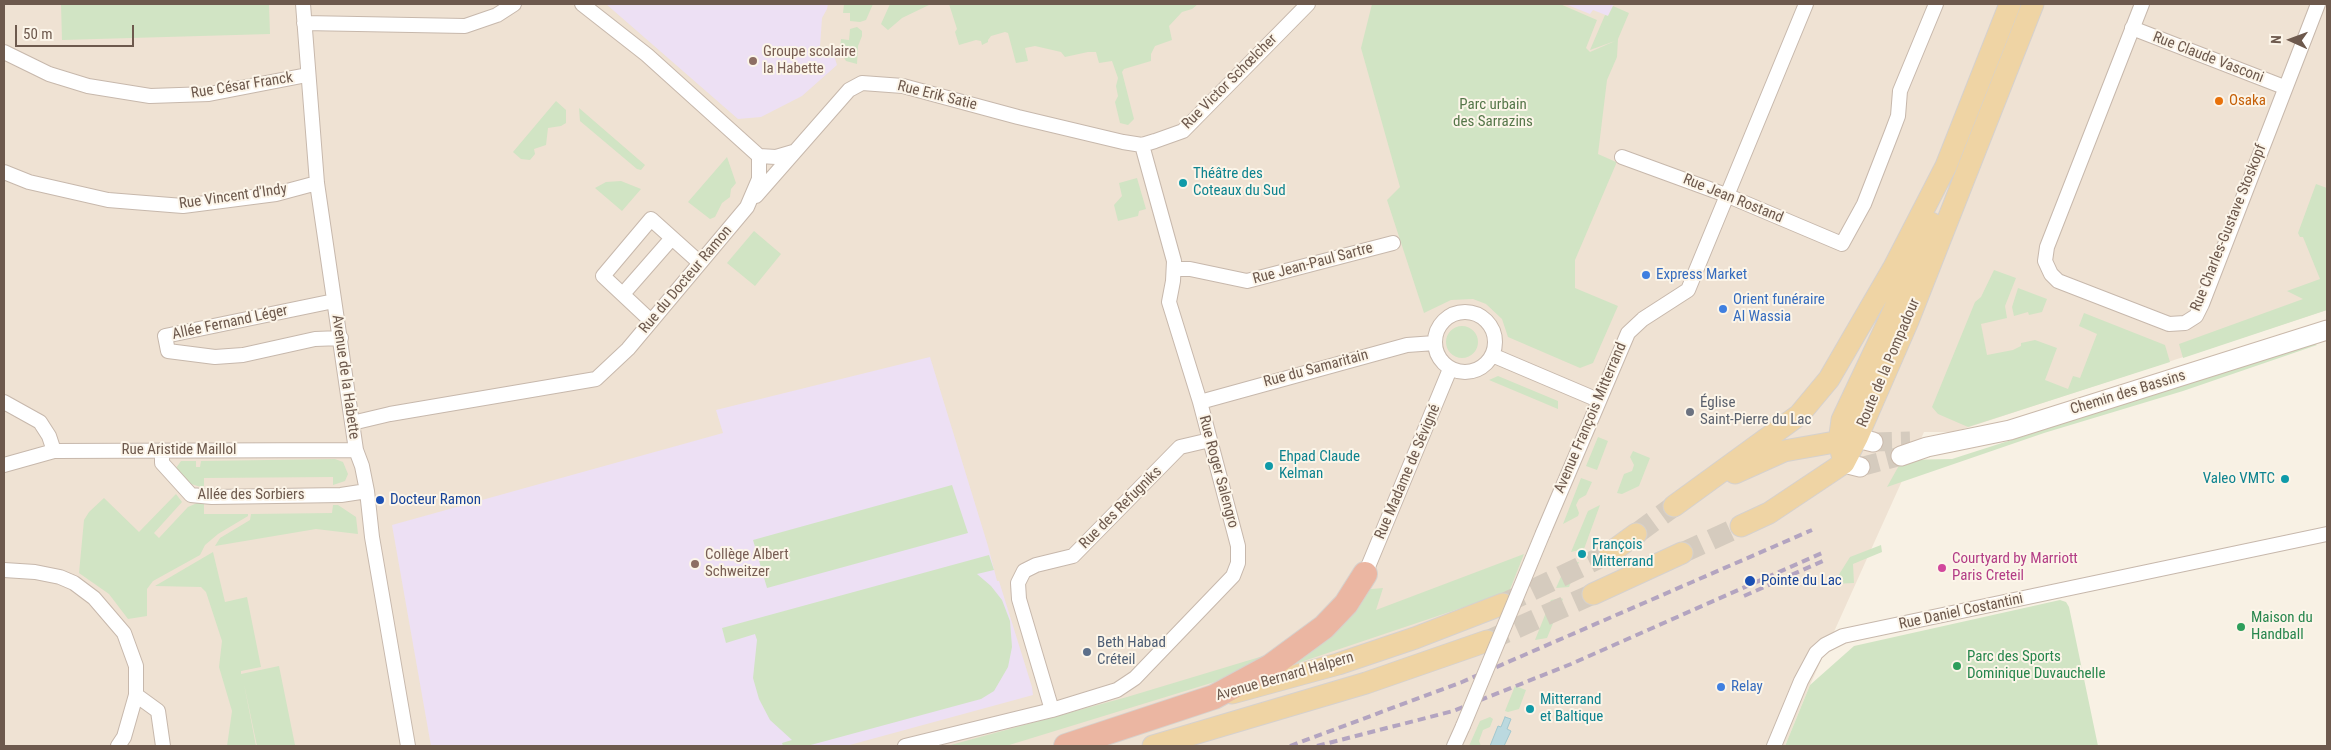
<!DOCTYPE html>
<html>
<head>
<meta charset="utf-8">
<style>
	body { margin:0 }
	#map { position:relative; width:2331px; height:750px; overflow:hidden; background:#f8f1e4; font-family:"Roboto Condensed",sans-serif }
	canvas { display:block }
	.frame { position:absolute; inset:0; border:5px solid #6d594d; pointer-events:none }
	.north { position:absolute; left:2266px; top:15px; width:50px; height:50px; -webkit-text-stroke:4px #fcf5e9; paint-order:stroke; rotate:272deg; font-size:14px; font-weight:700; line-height:20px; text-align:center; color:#6d594d }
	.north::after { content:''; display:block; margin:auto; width:18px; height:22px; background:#6d594d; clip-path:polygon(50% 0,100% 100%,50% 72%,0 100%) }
	.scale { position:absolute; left:15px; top:25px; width:119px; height:22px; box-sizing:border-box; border:2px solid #6d594d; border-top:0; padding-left:6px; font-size:15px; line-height:18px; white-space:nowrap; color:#6d594d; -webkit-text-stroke:4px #fcf5e9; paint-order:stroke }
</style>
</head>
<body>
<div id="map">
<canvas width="2331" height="750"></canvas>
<div class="frame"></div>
<div class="north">N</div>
<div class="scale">50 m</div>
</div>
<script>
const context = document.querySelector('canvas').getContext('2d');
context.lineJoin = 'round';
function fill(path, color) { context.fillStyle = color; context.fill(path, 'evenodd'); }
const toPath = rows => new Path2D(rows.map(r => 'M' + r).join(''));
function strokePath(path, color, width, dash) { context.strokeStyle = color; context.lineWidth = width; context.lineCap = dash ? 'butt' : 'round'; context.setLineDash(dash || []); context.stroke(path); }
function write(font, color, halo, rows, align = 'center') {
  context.font = font + ' "Roboto Condensed",sans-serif'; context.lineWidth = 4; context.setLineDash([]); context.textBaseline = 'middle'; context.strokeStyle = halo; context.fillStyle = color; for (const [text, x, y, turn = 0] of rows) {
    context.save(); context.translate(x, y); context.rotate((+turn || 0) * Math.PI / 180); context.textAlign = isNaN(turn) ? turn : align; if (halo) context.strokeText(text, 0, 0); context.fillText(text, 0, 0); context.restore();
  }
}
fill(toPath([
	[4,4,2327,4,2327,310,1954,432,1924,432,1810,685,1785,746,4,746]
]), '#efe2d3');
fill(toPath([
	[606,4,828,4,827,9,822,18,820,47,832,49,837,65,802,96,761,117,738,119],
	[1565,4,1614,4,1608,16,1593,10,1590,14],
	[930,357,988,546,997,581,999,581,1032,687,1033,695,846,746,431,746,392,525,723,433,716,410]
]), '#ede0f4');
fill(toPath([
	[61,4,269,4,270,34,62,40],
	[844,4,873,4,866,20,860,22,850,21,850,13,843,13],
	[890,4,931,4,902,18,888,30,881,24],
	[949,4,1198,4,1192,9,1182,12,1169,26,1172,40,1155,46,1151,54,1151,61,1124,69,1122,72,1134,119,1128,125,1120,123,1115,102,1118,96,1116,86,1118,78,1112,61,1099,63,1096,52,1088,52,1065,57,1061,52,1035,46,1025,48,1028,61,1016,63,1008,33,1005,32,991,36,988,40,988,42,982,45,981,41,976,40,959,45,955,32,957,29],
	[1372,4,1560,4,1597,20,1586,48,1590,52,1615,41,1590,50,1605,15,1608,16,1613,6,1629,13,1618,39,1617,57,1607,80,1598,154,1616,162,1616,164,1575,260,1575,288,1618,306,1593,363,1580,368,1508,337,1502,319,1486,304,1473,299,1451,300,1424,313,1387,200,1400,187,1361,48],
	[857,27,862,31,862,36,858,46,857,64,846,61,840,51,841,39,849,40,850,29],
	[556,101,566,110,566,123,561,126,548,128,546,145,534,149,535,154,530,160,521,159,513,152],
	[579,108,645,165,641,170,637,169,580,121],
	[727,157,736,183,731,189,730,197,722,203,715,217,710,219,688,202],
	[1137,178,1146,209,1139,211,1138,216,1118,221,1114,205,1122,196,1119,183],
	[621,181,641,189,622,211,595,188,606,182],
	[2316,184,2327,188,2327,310,2183,358,2179,344,2303,299,2287,291,2320,279,2303,237,2300,237,2298,233],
	[754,231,781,254,755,286,727,263],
	[1994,270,2016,278,2005,306,2007,318,1981,324,1987,355,2013,350,2021,346,2021,343,2035,340,2057,348,2045,380,2068,389,2073,376,2080,378,2097,334,2079,326,2084,313,2165,345,2170,362,1968,427,1938,414,1932,407,1975,302,1981,297],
	[2018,288,2047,299,2042,312,2029,315,2028,312,2014,316,2012,307],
	'1446 342a16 16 0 1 1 32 0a16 16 0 1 1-32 0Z',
	[2314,343,2317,345,2183,391,2044,433,1887,487,1902,460,1952,459],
	[1498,376,1558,401,1558,409,1489,380],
	[1598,437,1608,441,1597,470,1586,466],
	[1633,451,1650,458,1639,486,1622,494,1617,493,1624,474,1632,471,1634,465,1630,457],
	[335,459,343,462,348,474,345,481,333,485,333,477,204,478,204,488,191,484,176,468,181,461,196,461,196,467,200,467,201,461],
	[1581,478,1592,482,1586,495,1579,499,1576,505,1579,513,1578,516,1563,524],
	[952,485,968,533,767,588,753,540],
	[176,494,182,502,154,533,159,538,188,507,197,503,204,502,204,514,248,514,248,516,218,534,205,545,200,555,153,581,147,589,147,616,128,619,109,594,79,573,84,520,89,512,104,498,139,532],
	[333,505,338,505,356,517,358,534,316,529,215,546,220,538,250,520,251,514,332,513],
	[1600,505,1584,549,1571,552,1588,511],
	[1881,545,1882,552,1853,564,1854,583,1833,584,1850,557],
	[213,552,225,602,247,597,261,667,241,671,241,674,279,666,295,745,257,746,244,684,256,746,227,746,232,711,219,667,222,641,206,592,201,587,155,586],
	[1524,554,1509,592,1292,665,1360,590,1383,588,1376,610],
	[989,555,994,570,977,574,991,586,1002,600,1010,621,1012,647,1008,667,994,691,981,699,807,746,783,746,782,743,792,740,770,720,759,699,753,678,757,640,755,634,726,643,722,628],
	[1579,562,1569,587,1556,588,1567,563],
	[1561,598,1563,599,1547,638,1535,640,1551,600],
	[2060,600,2066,602,2069,607,2098,746,1785,746,1810,685,1854,646],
	[1283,650,1247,672,1006,746,947,746,1127,697],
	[1515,686,1526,690,1519,709,1508,712,1505,711],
	[1490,717,1493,719,1490,727,1483,730,1479,741,1481,746,1469,746,1480,721]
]), '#d1e4c4');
const water = toPath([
	[1505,717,1511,719,1507,729,1511,731,1504,746,1490,746,1498,726,1501,727,1505,717]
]);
fill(water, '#bbd9df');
strokePath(water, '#a3c8cf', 1);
strokePath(toPath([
	[1873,442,1910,441],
	[1860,467,1901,456]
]), '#d5cbbe', 19, [19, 9]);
strokePath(toPath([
	[1636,534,1674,506],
	[1682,553,1741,526],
	[1503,604,1610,553],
	[1487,641,1593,594]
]), '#d5cbbe', 21, [21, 11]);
const street = toPath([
	[303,4,317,183,356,450,362,466,367,491,372,537,408,746],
	[2142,4,2047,247,2045,261,2051,274,2058,281,2169,324,2185,323,2196,316,2202,304,2318,4],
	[304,23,465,26,497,15,514,4],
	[2132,28,2284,87],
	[4,52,49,74,88,86,150,96,209,94,307,75],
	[759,156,776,157,793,152],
	[1622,157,1726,195,1842,244,1864,204,1892,132,1898,116,1900,91,1936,4],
	[4,172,29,182,108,200,183,206,276,194,317,183],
	[756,196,849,90,862,83,903,86,1018,117,1123,142,1142,145,1155,141,1183,131,1308,4],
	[1174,269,1190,269,1247,281,1393,243],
	[623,294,672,238],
	[334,301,165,336,168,351,215,357,243,355,315,339,341,338],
	'1435 342a30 30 0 1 1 60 0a30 30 0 1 1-60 0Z',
	[651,321,603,276,651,219,700,263],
	[1492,355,1598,400],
	[4,402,40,422,49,436,54,451],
	[1200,402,1407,345,1435,343],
	[352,423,390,414,596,379,628,349,747,207,759,179,759,156,647,55,582,4],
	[162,450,162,463,191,495,212,497,341,495,367,491],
	[4,465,54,451,356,450],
	[1543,533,1628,333,1643,319,1688,290,1806,4],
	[4,570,35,572,60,577,74,583,94,598,124,633,136,666,136,695,124,737,118,746],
	[1365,574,1450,369],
	[136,695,158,711,163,746],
	[1052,710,1019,599,1018,583,1024,571,1036,565,1073,556,1180,447,1210,440],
	[905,746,1052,710,1117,690,1135,678,1233,576,1238,563,1238,546,1200,402,1169,302,1173,281,1174,261,1142,145],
	[1454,746,1463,726],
	[1774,746,1801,681,1816,653,1825,645,1843,636,2327,534]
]);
const secondary = toPath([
	[1857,438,1873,442],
	[1901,456,1927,447,2010,430,2327,330],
	[1844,463,1860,467]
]);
const primary = toPath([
	[1844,463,1839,442,1842,420,1893,312,1931,223],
	[1735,473,1784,451,1852,439],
	[1674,506,1799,415,1829,379,1894,267,1946,166,2010,4],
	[1741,526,1769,513,1844,463,1857,438,1908,321,2033,4],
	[1610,553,1636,534],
	[1593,594,1682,553],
	[1232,693,1338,664,1415,638,1503,604],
	[1153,746,1366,683,1487,641]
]);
const highway = toPath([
	[1066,746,1214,697,1271,666,1324,627,1346,604,1365,574]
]);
strokePath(street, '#c7b8ac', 16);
strokePath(secondary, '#cab9ab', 21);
strokePath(primary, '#d6d1cd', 23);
strokePath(highway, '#d6d1cd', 26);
strokePath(street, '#fff', 14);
strokePath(secondary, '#fff', 19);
strokePath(primary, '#efd4a4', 21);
strokePath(highway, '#ebb6a2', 24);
strokePath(toPath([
	[1744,596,1823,561],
	[1290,746,1462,682,1812,530],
	[1317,746,1453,711,1571,664,1822,553]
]), '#b3a4c0', 4, [8, 5]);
const streetBridge = toPath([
	[1463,726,1543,533]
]);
strokePath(streetBridge, '#c7b8ac', 16, []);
strokePath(streetBridge, '#fff', 14);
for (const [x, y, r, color] of [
	[753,61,5,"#8d6e63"],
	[2219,101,5,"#e8710a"],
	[1183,183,5,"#0f9aa8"],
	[1646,275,5,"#3f7fe0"],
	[1723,309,5,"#3f7fe0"],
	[1690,412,5,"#6b7280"],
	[1269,466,5,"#0f9aa8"],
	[2285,479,5,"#0f9aa8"],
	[380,500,5,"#1a4fb4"],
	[1582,554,5,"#0f9aa8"],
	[695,564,5,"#8d6e63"],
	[1942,568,5,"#d1479c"],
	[1750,581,6,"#1a4fb4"],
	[2241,627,5,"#2e9e5b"],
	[1087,652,5,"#5c6f8a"],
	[1957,666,5,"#2e9e5b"],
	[1721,687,5,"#3f7fe0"],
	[1530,709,5,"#0f9aa8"]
]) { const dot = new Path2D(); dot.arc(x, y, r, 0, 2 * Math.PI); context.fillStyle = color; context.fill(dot); strokePath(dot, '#fcf5e9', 2); }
write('15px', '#785e54', '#fcf5e9', [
	["Groupe scolaire",763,52],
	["la Habette",763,69],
	["Collège Albert",705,555],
	["Schweitzer",705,572]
], 'left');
write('15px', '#6d594d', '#fcf5e9', [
	["Rue Claude Vasconi",2208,58,21],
	["Rue Victor Schœlcher",1230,82,-45],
	["Rue César Franck",242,86,-9],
	["Rue Erik Satie",937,96,14],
	["Rue Vincent d'Indy",233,197,-8],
	["Rue Jean Rostand",1733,199,22],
	["Rue Charles-Gustave Stoskopf",2229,228,-68],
	["Rue Jean-Paul Sartre",1313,264,-15],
	["Rue du Docteur Ramon",686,280,-50],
	["Allée Fernand Léger",230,323,-12],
	["Route de la Pompadour",1889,363,-67],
	["Rue du Samaritain",1316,369,-15],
	["Avenue de la Habette",345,377,82],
	["Chemin des Bassins",2128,393,-17],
	["Avenue François Mitterrand",1591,418,-67],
	["Rue Aristide Maillol",179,450],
	["Rue Roger Salengro",1218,472,75],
	["Rue Madame de Sévigné",1408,472,-67],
	["Allée des Sorbiers",251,495],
	["Rue des Refugniks",1121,508,-45],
	["Rue Daniel Costantini",1961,612,-12],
	["Avenue Bernard Halpern",1285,677,-16]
]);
write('15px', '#c56008', '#fcf5e9', [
	["Osaka",2229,101]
], 'left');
write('15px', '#56774a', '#fcf5e9', [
	["Parc urbain",1493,105],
	["des Sarrazins",1493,122]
]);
write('15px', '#0d838f', '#fcf5e9', [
	["Théâtre des",1193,174],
	["Coteaux du Sud",1193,191],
	["Ehpad Claude",1279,457],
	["Kelman",1279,474],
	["Valeo VMTC",2275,479,"right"],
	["François",1592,545],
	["Mitterrand",1592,562],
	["Mitterrand",1540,700],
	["et Baltique",1540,717]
], 'left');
write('15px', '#366cbe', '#fcf5e9', [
	["Express Market",1656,275],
	["Orient funéraire",1733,300],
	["Al Wassia",1733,317],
	["Relay",1731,687]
], 'left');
write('15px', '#5b616d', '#fcf5e9', [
	["Église",1700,403],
	["Saint-Pierre du Lac",1700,420]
], 'left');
write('15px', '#164399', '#fcf5e9', [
	["Docteur Ramon",390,500],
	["Pointe du Lac",1761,581]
], 'left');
write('15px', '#b23c85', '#fcf5e9', [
	["Courtyard by Marriott",1952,559],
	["Paris Creteil",1952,576]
], 'left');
write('15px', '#27864d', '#fcf5e9', [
	["Maison du",2251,618],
	["Handball",2251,635],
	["Parc des Sports",1967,657],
	["Dominique Duvauchelle",1967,674]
], 'left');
write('15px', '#4e5e75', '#fcf5e9', [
	["Beth Habad",1097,643],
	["Créteil",1097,660]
], 'left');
</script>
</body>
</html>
